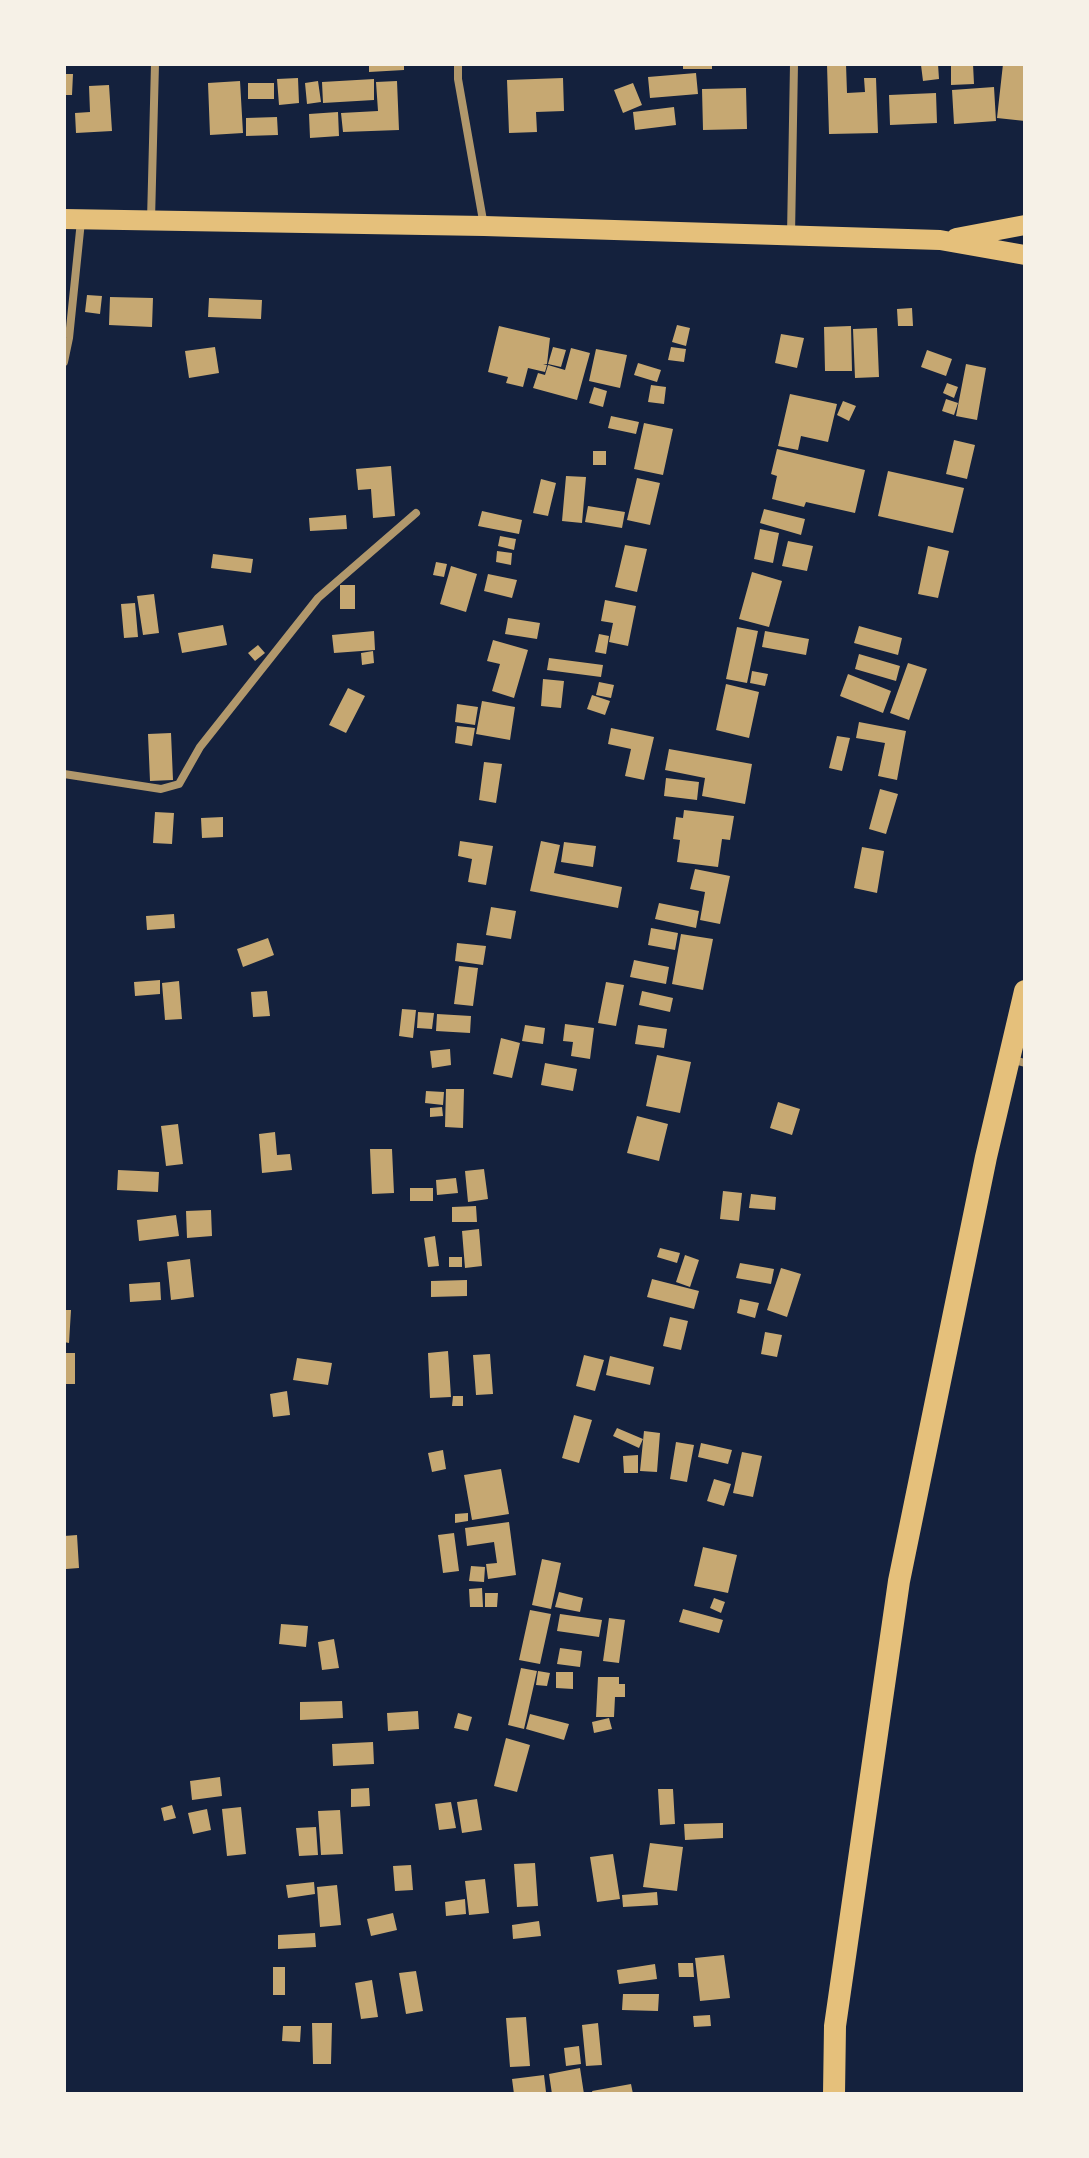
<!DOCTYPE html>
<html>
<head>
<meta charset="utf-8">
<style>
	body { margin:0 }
	#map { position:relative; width:1089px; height:2158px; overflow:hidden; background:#14213d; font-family:"IBM Plex Sans",sans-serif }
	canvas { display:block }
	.frame { position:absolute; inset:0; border:66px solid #f6f1e7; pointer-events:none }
</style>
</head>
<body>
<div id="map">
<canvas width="1089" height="2158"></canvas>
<div class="frame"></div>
</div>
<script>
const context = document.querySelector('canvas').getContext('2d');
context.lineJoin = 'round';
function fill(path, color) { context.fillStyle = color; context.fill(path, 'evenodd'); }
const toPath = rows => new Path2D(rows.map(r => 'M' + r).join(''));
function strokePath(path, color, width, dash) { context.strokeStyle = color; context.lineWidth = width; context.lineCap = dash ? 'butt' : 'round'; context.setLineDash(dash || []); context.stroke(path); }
fill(toPath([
	[369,64,404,64,404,70,369,72],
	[683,64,712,64,712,69,683,69],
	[827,64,846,64,847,93,865,92,864,78,876,78,878,133,829,134],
	[938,64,939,79,923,81,921,65],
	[951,64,973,64,974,84,951,85],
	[1003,64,1025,64,1025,121,997,118],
	[696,73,698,94,650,98,648,77],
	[64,74,73,74,72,95,64,95],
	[298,78,299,103,279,105,277,79],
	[563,78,564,111,536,112,537,132,509,133,507,80],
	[374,79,374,100,323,103,322,82],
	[240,81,243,133,210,135,208,83],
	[318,81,321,102,307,104,305,83],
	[397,81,399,130,343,132,341,113,378,111,376,82],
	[248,83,274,83,274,99,248,99],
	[633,83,642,105,623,113,614,90],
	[109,85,112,131,76,133,75,113,90,112,89,86],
	[994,87,996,121,954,124,952,90],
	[746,88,747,129,703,130,702,89],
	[936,93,937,123,890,125,889,95],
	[674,107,676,125,635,130,633,112],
	[338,112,339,136,310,138,309,114],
	[277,117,278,135,246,136,246,118],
	[87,295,102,296,100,314,85,312],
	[110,297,153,298,152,327,109,325],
	[209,298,262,300,261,319,208,317],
	[912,308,913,326,898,326,897,309],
	[677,325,690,328,686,346,672,342],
	[499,326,550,338,547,364,543,364,547,365,545,372,528,368,523,387,506,383,508,377,488,372],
	[851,326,852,371,825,371,824,327],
	[877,328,879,377,855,378,853,329],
	[781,334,804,338,797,368,775,363],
	[215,347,219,373,189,378,185,351],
	[553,347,566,350,561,367,548,364],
	[671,347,686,349,684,362,668,360],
	[571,348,590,353,577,400,533,388,538,373,545,375,548,365,565,370],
	[596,349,627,355,620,388,589,381],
	[927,350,952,359,946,376,921,367],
	[638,363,661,370,657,382,634,375],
	[966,364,986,368,977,420,956,416],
	[947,383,958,387,954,398,943,393],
	[651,385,666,387,664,404,648,402],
	[594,387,607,391,603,407,589,403],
	[790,394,837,404,828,442,801,436,798,450,778,446],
	[946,399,958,403,954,415,942,411],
	[843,401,856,406,849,421,837,415],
	[611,416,639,422,636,434,608,428],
	[644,423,673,429,663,475,634,469],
	[954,440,975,445,967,479,946,474],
	[777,449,865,470,855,513,806,502,804,507,772,499,777,476,771,474],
	[593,451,606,451,606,465,593,465],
	[391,466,395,516,373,518,371,489,358,490,356,469],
	[888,471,964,488,953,533,878,516],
	[566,476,586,477,582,523,562,521],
	[637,478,660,483,650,525,627,520],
	[541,479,556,483,548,516,533,513],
	[588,506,625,512,622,528,585,522],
	[764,509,805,519,801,535,760,523],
	[482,511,522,520,519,534,478,526],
	[346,515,347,529,310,531,309,518],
	[760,529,779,533,773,563,754,559],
	[500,536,516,539,514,550,498,546],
	[788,541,813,546,807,571,782,566],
	[625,545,647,549,637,592,615,587],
	[928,546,949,551,938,598,918,594],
	[497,551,512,553,511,565,496,562],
	[213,554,253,559,251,573,211,568],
	[436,562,447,564,444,577,433,575],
	[451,566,477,574,466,612,440,604],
	[752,572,782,581,769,627,739,619],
	[488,574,517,580,512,598,484,591],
	[340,585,355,585,355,609,340,609],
	[154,594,159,633,143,635,137,596],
	[605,600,636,606,628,646,609,642,613,623,601,621],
	[135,603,138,637,124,638,121,604],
	[508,618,540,623,537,639,505,634],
	[223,625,227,645,182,653,178,633],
	[859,626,902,638,898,655,854,643],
	[737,627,758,631,747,683,726,679],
	[374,631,375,650,334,653,332,635],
	[765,631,809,639,806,655,762,647],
	[599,634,609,636,606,654,595,652],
	[493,640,528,650,514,698,492,691,500,664,487,661],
	[258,645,265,653,255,661,248,653],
	[373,651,374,663,362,665,361,653],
	[859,654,900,666,896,681,855,669],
	[549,658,603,665,601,677,547,670],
	[908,663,927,669,909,720,890,713],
	[752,671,768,674,765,686,750,683],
	[848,674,891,691,883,713,840,696],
	[543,679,564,681,561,708,541,706],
	[599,682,614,685,611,698,596,695],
	[726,684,759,692,749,738,716,730],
	[348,688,365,696,346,733,329,725],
	[592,695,610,701,605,715,587,709],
	[482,701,515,707,510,740,476,734],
	[457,704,478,707,475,725,455,722],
	[859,722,906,731,897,780,878,776,885,743,856,738],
	[457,726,475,728,472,746,455,743],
	[611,728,654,737,644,780,625,776,631,749,608,744],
	[171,733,173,780,150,781,148,734],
	[837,736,850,738,842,771,829,768],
	[669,749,752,764,745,804,702,796,705,778,665,770],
	[484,762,502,764,496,803,479,800],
	[666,778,699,782,697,800,664,796],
	[880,789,898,794,886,834,869,829],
	[684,810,734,816,730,840,722,839,718,867,677,862,680,840,673,839,676,817,683,818],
	[155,812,174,813,172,844,153,843],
	[223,817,223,837,202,838,201,818],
	[460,841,493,846,486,885,468,882,472,859,458,856],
	[541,841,560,845,554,873,622,887,618,908,530,891],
	[564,842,596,846,593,867,561,862],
	[862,847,884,851,877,893,854,888],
	[695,869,730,876,720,924,700,920,705,892,690,889],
	[659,903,699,911,696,928,655,919],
	[491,907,516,911,511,939,486,935],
	[174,914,175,928,147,930,146,916],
	[651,928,678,933,675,950,648,945],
	[681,934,713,939,703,990,672,984],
	[268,938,274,955,243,967,237,949],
	[457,943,486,946,483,965,455,961],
	[634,960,669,967,666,984,630,977],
	[459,966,478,968,473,1006,454,1004],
	[160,980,160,994,135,996,134,982],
	[179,981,182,1019,165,1020,162,983],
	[606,982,624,985,616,1026,598,1023],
	[267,991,270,1016,253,1017,251,992],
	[642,991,673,998,670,1012,639,1005],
	[402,1009,416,1010,413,1038,399,1036],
	[418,1012,434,1013,432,1029,417,1028],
	[437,1014,471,1016,470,1033,436,1031],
	[565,1024,594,1028,590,1059,571,1056,573,1042,563,1041],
	[525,1025,545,1028,543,1044,522,1041],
	[638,1025,667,1029,664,1048,635,1044],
	[501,1038,520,1043,512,1078,493,1074],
	[450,1049,451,1065,432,1068,430,1051],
	[657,1055,691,1062,680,1113,646,1106],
	[545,1063,577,1069,573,1091,541,1085],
	[446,1089,464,1089,463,1128,445,1127],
	[426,1091,444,1092,443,1105,425,1103],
	[778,1102,800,1109,792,1135,770,1128],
	[442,1107,443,1116,430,1117,430,1108],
	[637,1116,668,1124,659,1161,627,1153],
	[178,1124,183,1164,166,1166,161,1126],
	[275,1132,277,1155,290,1154,292,1170,262,1173,259,1134],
	[370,1149,392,1149,394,1193,372,1194],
	[484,1169,488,1199,468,1202,465,1171],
	[118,1170,159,1172,158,1192,117,1190],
	[456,1178,458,1193,437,1195,436,1180],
	[410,1188,433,1188,433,1201,410,1201],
	[723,1191,742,1193,739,1221,720,1219],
	[751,1194,776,1197,775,1210,749,1208],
	[476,1206,477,1222,452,1222,452,1207],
	[211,1210,212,1236,187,1238,186,1211],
	[176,1215,179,1236,139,1241,137,1220],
	[479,1229,482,1266,465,1268,462,1231],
	[435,1236,439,1266,428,1267,424,1238],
	[660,1248,680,1253,677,1263,657,1257],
	[685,1255,699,1260,690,1287,676,1282],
	[449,1257,462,1257,462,1267,449,1267],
	[190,1259,194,1297,171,1300,167,1262],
	[740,1263,774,1269,771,1284,736,1278],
	[781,1268,801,1274,787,1317,767,1310],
	[652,1279,699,1291,694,1309,647,1297],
	[467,1280,467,1296,431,1297,431,1281],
	[160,1282,161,1300,130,1302,129,1284],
	[740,1299,759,1303,755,1318,737,1313],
	[64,1310,71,1310,69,1343,64,1342],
	[670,1317,688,1321,681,1350,663,1346],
	[765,1332,782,1335,777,1357,761,1354],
	[448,1351,451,1397,430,1398,428,1353],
	[64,1353,75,1353,75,1384,64,1384],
	[490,1354,493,1394,476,1395,473,1355],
	[584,1355,604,1360,595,1391,576,1386],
	[610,1356,654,1367,650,1385,606,1375],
	[297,1358,332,1363,328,1385,293,1380],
	[287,1391,290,1415,273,1417,270,1394],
	[453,1396,463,1396,463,1406,452,1406],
	[574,1415,592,1420,579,1463,562,1458],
	[617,1428,643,1439,639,1448,613,1436],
	[644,1431,660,1433,657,1472,640,1471],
	[676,1442,694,1445,687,1482,670,1479],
	[701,1443,732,1450,728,1464,698,1457],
	[443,1450,446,1469,432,1472,428,1453],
	[742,1452,762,1456,753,1497,733,1493],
	[638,1455,638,1473,624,1473,623,1456],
	[501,1469,509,1514,472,1520,464,1475],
	[714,1479,731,1484,724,1506,707,1501],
	[468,1513,468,1521,455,1523,455,1514],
	[509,1522,516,1575,488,1579,486,1564,497,1563,494,1542,467,1546,465,1528],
	[454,1533,459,1571,443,1573,438,1535],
	[77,1535,79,1568,66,1569,64,1536],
	[703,1547,737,1555,728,1593,694,1586],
	[542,1559,561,1563,551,1609,532,1605],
	[471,1566,485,1567,484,1582,469,1581],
	[482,1588,483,1607,470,1607,469,1589],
	[559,1592,583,1598,580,1612,555,1607],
	[485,1593,498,1593,497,1607,485,1607],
	[714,1598,725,1602,721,1613,710,1608],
	[683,1609,723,1620,719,1633,679,1622],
	[530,1610,551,1614,540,1664,519,1660],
	[560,1614,602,1620,599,1637,557,1631],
	[609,1618,625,1620,619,1663,603,1661],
	[281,1624,308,1626,306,1647,279,1644],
	[334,1639,339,1668,322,1670,318,1642],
	[560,1648,582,1651,580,1667,557,1664],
	[521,1668,537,1671,524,1729,508,1725],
	[538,1671,550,1673,547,1686,536,1685],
	[556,1672,573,1672,573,1689,556,1688],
	[598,1677,619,1677,619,1684,625,1684,625,1697,615,1697,614,1717,596,1717],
	[342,1701,343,1718,300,1720,300,1702],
	[418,1711,419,1729,388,1731,387,1713],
	[458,1713,472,1717,468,1731,454,1728],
	[530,1714,569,1724,564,1740,526,1729],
	[609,1718,612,1729,594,1733,592,1722],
	[506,1738,530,1745,517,1792,494,1786],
	[373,1742,374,1764,333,1766,332,1744],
	[220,1777,222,1796,192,1800,190,1781],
	[369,1788,370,1806,351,1807,351,1789],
	[658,1789,673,1789,675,1824,660,1825],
	[477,1799,482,1830,462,1833,457,1802],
	[451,1802,456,1828,439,1830,435,1804],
	[172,1805,176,1818,164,1821,161,1808],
	[241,1807,246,1854,227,1856,222,1809],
	[207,1809,211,1830,193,1834,188,1813],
	[340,1810,343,1854,321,1855,318,1811],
	[723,1823,723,1838,685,1840,684,1824],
	[316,1827,318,1855,299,1856,296,1828],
	[650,1843,683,1847,677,1891,643,1887],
	[613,1854,620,1899,597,1902,590,1857],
	[535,1863,538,1906,517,1907,514,1864],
	[411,1865,413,1890,395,1891,393,1866],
	[485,1879,489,1913,469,1915,465,1881],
	[314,1882,315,1894,288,1898,286,1885],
	[337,1885,341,1925,320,1927,317,1887],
	[657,1892,658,1905,623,1907,622,1895],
	[465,1899,466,1914,446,1916,445,1902],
	[393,1913,397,1930,371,1936,367,1919],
	[539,1921,541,1936,513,1939,512,1925],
	[315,1933,316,1947,278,1949,278,1935],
	[724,1955,730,1998,700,2001,695,1958],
	[678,1963,693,1963,694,1977,679,1977],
	[655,1964,657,1979,619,1984,617,1970],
	[273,1967,285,1967,285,1995,273,1995],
	[416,1971,423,2011,406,2014,399,1973],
	[372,1980,378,2017,361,2019,355,1983],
	[623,1994,659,1994,658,2011,622,2010],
	[710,2015,711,2026,694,2027,693,2016],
	[526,2017,530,2066,510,2067,506,2018],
	[312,2023,332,2023,331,2064,313,2064],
	[598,2023,602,2065,586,2066,582,2025],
	[283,2026,301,2026,300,2042,282,2041],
	[579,2046,581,2064,566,2066,564,2048],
	[580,2068,584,2094,552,2094,549,2074],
	[544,2075,546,2092,514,2094,512,2079],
	[631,2084,633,2094,593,2094,592,2091]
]), '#c6a872');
strokePath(toPath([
	[458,64,458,79,484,226],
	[151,220,155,64],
	[791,235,794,64],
	[64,362,69,338,81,221],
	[64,774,161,789,179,784,200,747,318,598,416,513],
	[1010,1059,1025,1063]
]), '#b1986c', 8);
strokePath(toPath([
	[64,219,484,226,940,240,1025,255],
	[956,238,1025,225]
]), '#e5c07b', 20);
strokePath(toPath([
	[834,2094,835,2026,899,1581,986,1157,1025,991]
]), '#e5c07b', 22);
</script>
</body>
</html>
